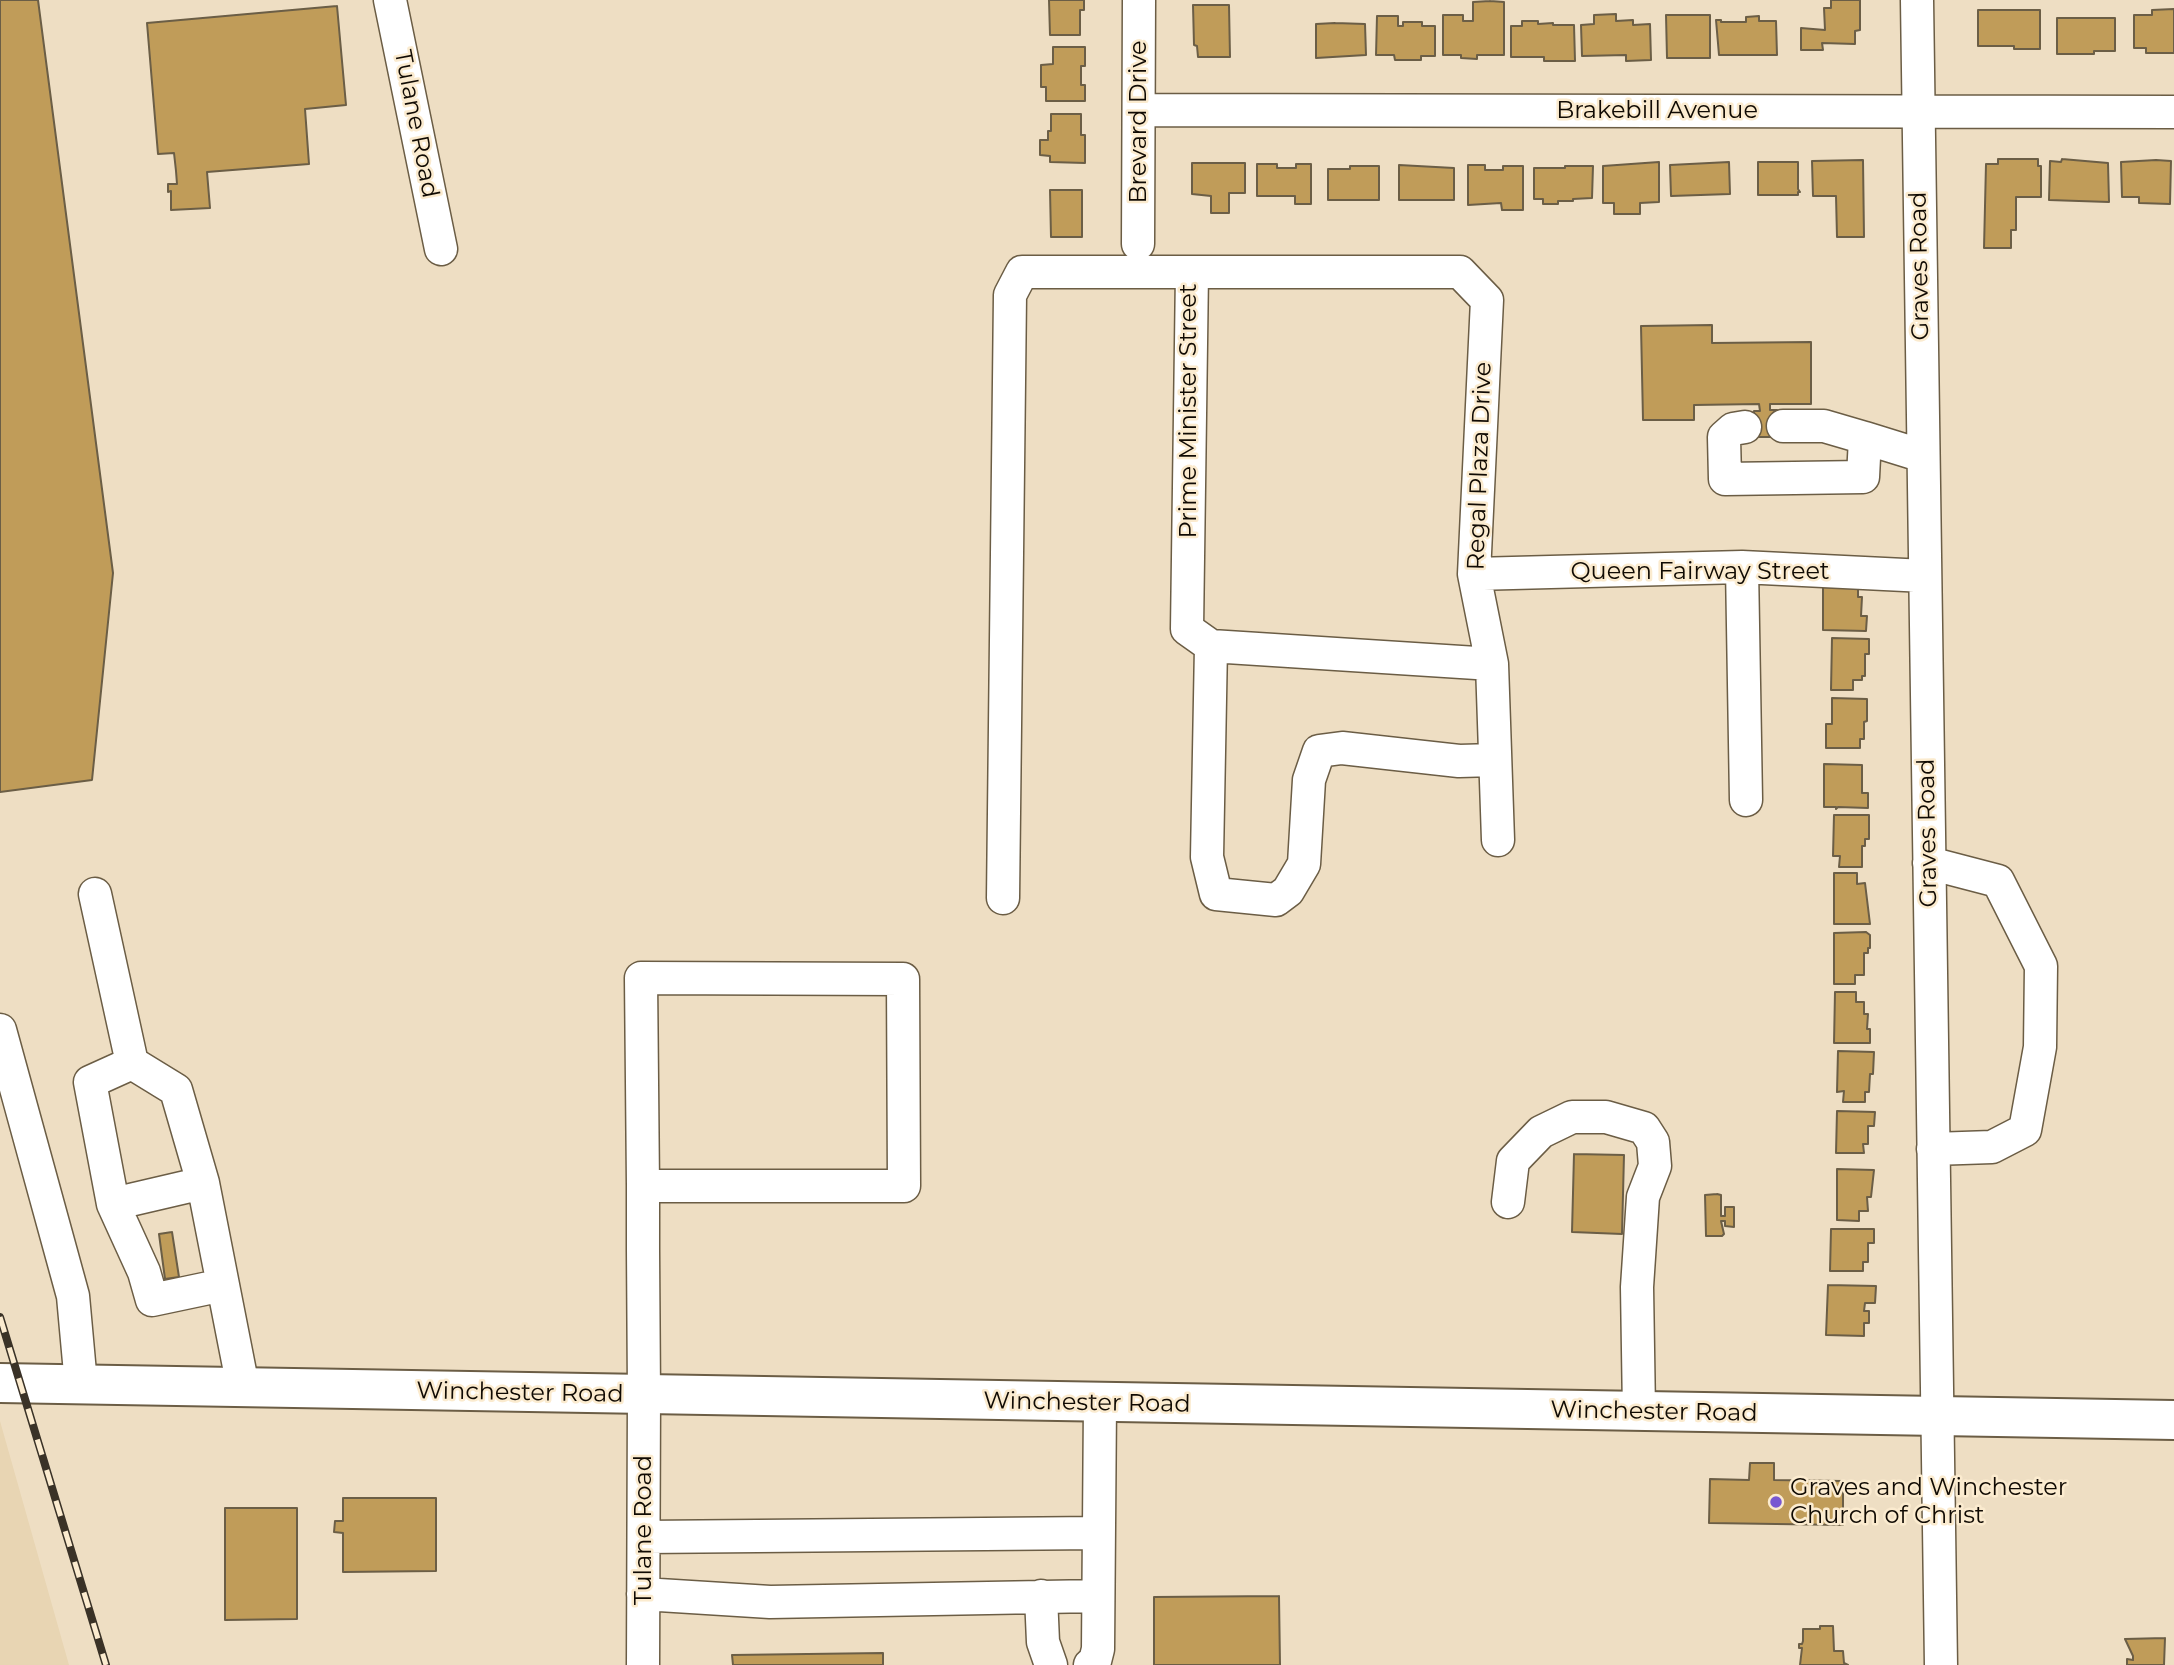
<!DOCTYPE html>
<html>
<head>
<meta charset="utf-8">
<style>
	body { margin:0 }
	canvas { display:block; background:#eedec3 }
</style>
</head>
<body>
<canvas width="2174" height="1665"></canvas>
<script>
const context = document.querySelector('canvas').getContext('2d');
context.lineJoin = 'round';
function fill(path, color) { context.fillStyle = color; context.fill(path, 'evenodd'); }
const toPath = rows => new Path2D(rows.map(r => 'M' + r).join(''));
function strokePath(path, color, width, dash) { context.strokeStyle = color; context.lineWidth = width; context.lineCap = dash ? 'butt' : 'round'; context.setLineDash(dash || []); context.stroke(path); }
function write(font, color, halo, rows, align = 'center') {
  context.font = font + ' Montserrat,sans-serif'; context.lineWidth = 5; context.setLineDash([]); context.textBaseline = 'middle'; context.strokeStyle = halo; context.fillStyle = color; for (const [text, x, y, turn = 0] of rows) {
    context.save(); context.translate(x, y); context.rotate((+turn || 0) * Math.PI / 180); context.textAlign = isNaN(turn) ? turn : align; if (halo) context.strokeText(text, 0, 0); context.fillText(text, 0, 0); context.restore();
  }
}
fill(toPath([
	[0,1421,69,1665,0,1665]
]), '#e8d5b3');
const building = toPath([
	[0,0,38,0,113,573,92,780,0,792,0,0],
	[1049,0,1084,0,1084,10,1080,10,1080,35,1050,35,1049,0],
	[1831,0,1860,0,1860,30,1855,31,1855,44,1822,43,1823,50,1801,50,1801,28,1825,30,1824,8,1831,8,1831,0],
	[1490,1,1504,2,1504,55,1477,55,1477,59,1461,58,1461,55,1443,55,1443,15,1463,15,1463,21,1473,21,1473,2,1490,1],
	[1193,5,1229,5,1230,57,1198,57,1197,46,1194,45,1193,5],
	[337,6,346,105,305,109,309,164,207,172,210,208,171,210,171,191,168,192,168,184,177,184,176,171,174,153,158,154,147,23,337,6],
	[2174,9,2174,53,2146,53,2146,48,2134,48,2134,15,2152,15,2152,10,2174,9],
	[1978,10,2040,10,2040,49,2014,49,2014,46,1978,46,1978,10],
	[1616,14,1616,21,1633,20,1633,25,1650,24,1651,60,1626,61,1626,55,1582,56,1581,25,1594,24,1594,15,1616,14],
	[1666,15,1710,15,1710,58,1667,58,1666,15],
	[1377,16,1398,16,1398,26,1403,26,1403,22,1422,22,1422,26,1435,26,1435,56,1421,56,1421,60,1395,60,1394,55,1376,55,1377,16],
	[1759,16,1759,21,1776,21,1777,55,1719,55,1716,20,1721,20,1721,22,1746,22,1746,17,1759,16],
	[2057,18,2115,18,2115,51,2094,51,2094,54,2057,54,2057,18],
	[1522,21,1538,21,1538,24,1553,23,1553,25,1574,25,1575,61,1544,61,1544,57,1511,57,1511,26,1522,26,1522,21],
	[1335,23,1365,24,1366,55,1316,58,1316,24,1335,23],
	[1053,47,1085,47,1085,66,1081,66,1081,85,1085,85,1085,101,1046,101,1046,87,1041,87,1041,65,1053,64,1053,47],
	[1051,114,1081,114,1081,135,1085,135,1085,163,1050,162,1050,156,1040,155,1040,140,1048,140,1048,131,1051,131,1051,114],
	[1998,159,2038,159,2038,166,2041,166,2041,197,2016,197,2016,230,2011,230,2011,248,1984,248,1986,164,1998,164,1998,159],
	[2062,159,2108,163,2109,202,2049,200,2050,161,2061,162,2062,159],
	[1863,160,1864,237,1837,237,1836,196,1813,196,1812,161,1863,160],
	[2156,160,2171,161,2170,204,2139,203,2139,197,2122,197,2121,162,2156,160],
	[1659,162,1659,202,1640,203,1640,214,1614,214,1614,203,1603,203,1603,166,1659,162],
	[1729,162,1730,194,1671,196,1670,165,1729,162],
	[1758,162,1798,162,1798,189,1800,192,1798,192,1798,195,1758,195,1758,162],
	[1192,163,1245,163,1245,193,1229,193,1229,213,1211,213,1211,196,1192,194,1192,163],
	[1257,164,1277,164,1277,168,1296,168,1296,164,1311,164,1311,204,1295,204,1295,196,1257,196,1257,164],
	[1399,165,1454,168,1454,200,1399,200,1399,165],
	[1468,165,1485,165,1485,170,1503,170,1503,166,1523,166,1523,210,1502,210,1501,203,1468,205,1468,165],
	[1350,166,1379,166,1379,200,1328,200,1328,169,1350,169,1350,166],
	[1565,166,1593,166,1592,198,1573,199,1573,201,1558,201,1558,204,1543,204,1543,199,1534,199,1534,168,1565,168,1565,166],
	[1050,190,1082,190,1082,237,1051,237,1050,190],
	[1712,325,1712,343,1811,342,1811,404,1770,404,1770,410,1777,410,1777,437,1754,437,1754,411,1760,411,1759,404,1694,405,1694,420,1643,420,1641,326,1712,325],
	[1823,587,1858,588,1858,597,1862,597,1861,616,1867,616,1866,631,1823,630,1823,587],
	[1832,638,1869,639,1869,654,1865,654,1865,676,1862,676,1862,680,1853,680,1853,690,1831,690,1832,638],
	[1832,698,1867,699,1867,721,1864,722,1864,739,1860,739,1860,748,1826,748,1826,724,1832,724,1832,698],
	[1824,764,1862,765,1862,793,1868,793,1868,808,1838,807,1836,809,1836,807,1824,807,1824,764],
	[1834,815,1869,815,1869,839,1865,839,1865,846,1862,846,1862,867,1839,867,1840,856,1833,856,1834,815],
	[1834,873,1857,873,1857,884,1865,883,1870,924,1834,924,1834,873],
	[1866,932,1870,935,1870,948,1868,948,1868,953,1864,953,1864,975,1855,975,1855,984,1834,984,1834,933,1866,932],
	[1835,992,1856,992,1856,1002,1864,1002,1864,1014,1868,1014,1867,1029,1870,1029,1870,1043,1834,1043,1835,992],
	[1838,1051,1874,1052,1873,1074,1870,1074,1869,1092,1865,1092,1865,1102,1843,1102,1844,1091,1837,1092,1838,1051],
	[1837,1111,1875,1112,1874,1126,1868,1126,1868,1144,1863,1144,1864,1153,1836,1153,1837,1111],
	[1574,1154,1624,1155,1622,1234,1572,1232,1574,1154],
	[1837,1169,1874,1170,1871,1197,1867,1197,1868,1211,1859,1211,1859,1221,1837,1220,1837,1169],
	[1717,1194,1721,1195,1721,1216,1725,1216,1725,1207,1734,1207,1734,1227,1725,1226,1725,1221,1721,1221,1724,1234,1722,1236,1706,1236,1705,1195,1717,1194],
	[1831,1229,1874,1229,1874,1243,1868,1243,1868,1262,1863,1262,1863,1271,1830,1271,1831,1229],
	[172,1232,179,1277,165,1279,159,1234,172,1232],
	[1828,1285,1876,1286,1875,1303,1865,1303,1864,1311,1869,1311,1869,1323,1864,1323,1864,1336,1826,1335,1828,1285],
	[1750,1463,1774,1463,1774,1480,1843,1481,1843,1525,1709,1523,1710,1479,1749,1480,1750,1463],
	[343,1498,436,1498,436,1571,343,1572,343,1533,334,1532,335,1521,343,1521,343,1498],
	[225,1508,297,1508,297,1619,225,1620,225,1508],
	[1279,1596,1280,1665,1154,1665,1154,1597,1279,1596],
	[1820,1626,1833,1626,1834,1651,1843,1651,1844,1663,1848,1665,1800,1665,1802,1648,1799,1648,1799,1644,1802,1644,1803,1641,1803,1629,1820,1629,1820,1626],
	[2165,1638,2164,1665,2127,1665,2127,1659,2133,1660,2133,1656,2125,1639,2165,1638],
	[883,1653,883,1665,733,1665,732,1655,883,1653]
]);
fill(building, '#c09c59');
strokePath(building, '#6b5e46', 2);
const minor = toPath([
	[390,0,441,249],
	[1917,0,1941,1665],
	[1140,110,2174,112],
	[1138,244,1139,0],
	[1192,272,1187,629,1211,646,1207,857,1216,894,1276,900,1288,891,1304,864,1309,780,1319,751,1342,748,1459,761,1495,760],
	[1783,426,1824,426,1865,438],
	[1745,427,1733,429,1724,437,1725,479,1863,477,1865,438,1923,456],
	[1742,567,1746,800],
	[1474,574,1742,567,1925,576],
	[1211,646,1492,664],
	[1929,863,1998,881,2041,966,2040,1047,2025,1130,1992,1147,1933,1149],
	[95,894,132,1063,176,1090,203,1183,243,1387],
	[1003,898,1010,295,1022,272,1460,272,1487,300,1474,574,1492,664,1498,840],
	[0,1030,73,1296,81,1384],
	[132,1063,90,1082,113,1204,144,1272,152,1300,223,1285],
	[1508,1202,1513,1161,1541,1132,1572,1117,1606,1117,1644,1128,1653,1142,1655,1166,1643,1197,1637,1287,1639,1412],
	[113,1204,203,1183],
	[644,1537,1098,1533],
	[643,1594,770,1602,1097,1596],
	[1041,1596,1043,1642,1051,1665],
	[643,1665,644,1395,643,1250,643,1186,641,978,903,979,904,1186,643,1186],
	[1090,1665,1095,1661,1098,1649,1100,1403]
]);
const major = toPath([
	[0,1383,2174,1420]
]);
strokePath(minor, '#6b5d45', 35);
strokePath(major, '#6b5d45', 42);
strokePath(minor, '#fff', 32);
strokePath(major, '#fff', 38);
const rail = toPath([
	[0,1317,106,1665]
]);
strokePath(rail, '#3a3227', 8);
strokePath(rail, '#fbebcf', 5, [16]);
for (const [x, y, r, color] of [
	[1776,1502,7,"#7857d1"]
]) { const dot = new Path2D(); dot.arc(x, y, r, 0, 2 * Math.PI); context.fillStyle = color; context.fill(dot); strokePath(dot, '#fbebcf', 2.5); }
write('24px', '#100a03', '#fbebcf', [
	["Brakebill Avenue",1657,111],
	["Brevard Drive",1139,122,-90],
	["Tulane Road",416,124,79],
	["Graves Road",1920,266,-91],
	["Prime Minister Street",1189,411,-90],
	["Regal Plaza Drive",1480,466,-88],
	["Queen Fairway Street",1700,572],
	["Graves Road",1928,833,-91],
	["Winchester Road",520,1393,1],
	["Winchester Road",1087,1403,1],
	["Winchester Road",1654,1412,1],
	["Tulane Road",644,1530,-90]
]);
write('24px', '#100a03', '#fbebcf', [
	["Graves and Winchester",1790,1488],
	["Church of Christ",1790,1516]
], 'left');
</script>
</body>
</html>
